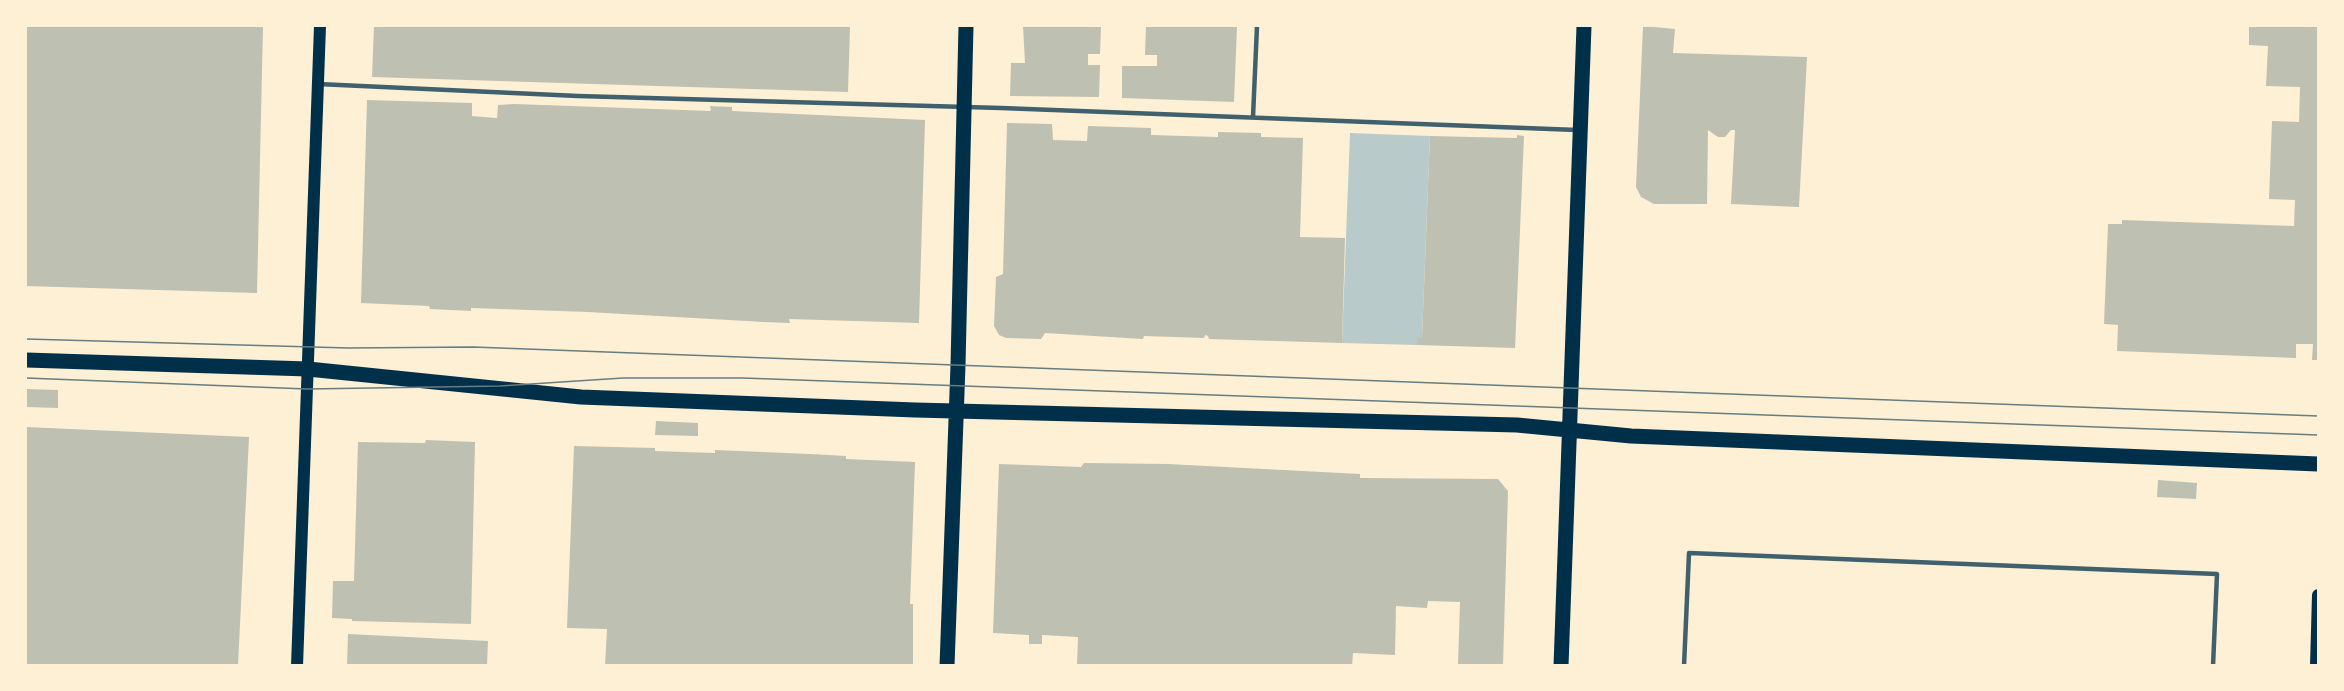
<!DOCTYPE html>
<html>
<head>
<meta charset="utf-8">
<style>
	body { margin:0 }
	#map { position:relative; width:2344px; height:691px; overflow:hidden; background:#fdf0d5; font-family:Mulish,sans-serif }
	canvas { display:block }
	.frame { position:absolute; inset:0; border:27px solid #fdf0d5; pointer-events:none }
</style>
</head>
<body>
<div id="map">
<canvas width="2344" height="691"></canvas>
<div class="frame"></div>
</div>
<script>
const context = document.querySelector('canvas').getContext('2d');
context.lineJoin = 'round';
function fill(path, color) { context.fillStyle = color; context.fill(path, 'evenodd'); }
const toPath = rows => new Path2D(rows.map(r => 'M' + r).join(''));
function strokePath(path, color, width, dash) { context.strokeStyle = color; context.lineWidth = width; context.lineCap = dash ? 'butt' : 'round'; context.setLineDash(dash || []); context.stroke(path); }
fill(toPath([
	[1350,133,1430,136,1422,338,1417,338,1417,345,1342,343]
]), '#b9caca');
fill(toPath([
	[26,26,263,26,257,293,26,286],
	[374,26,850,26,848,92,372,77],
	[1023,26,1101,26,1100,54,1088,54,1088,65,1100,65,1099,97,1010,96,1011,63,1025,63],
	[1146,26,1237,26,1234,102,1122,98,1122,66,1157,66,1157,55,1145,55],
	[1643,26,1675,29,1673,53,1807,57,1799,207,1731,204,1735,130,1731,130,1725,137,1718,137,1708,130,1707,204,1654,204,1641,197,1636,187],
	[2249,26,2318,26,2318,360,2312,360,2313,344,2296,344,2296,358,2117,351,2118,325,2104,324,2108,224,2122,224,2122,220,2294,226,2295,200,2269,199,2272,121,2299,122,2300,87,2266,86,2268,46,2249,45],
	[367,100,472,103,472,116,497,118,498,105,514,104,711,111,710,106,732,107,732,111,925,120,919,323,789,319,790,323,764,322,588,312,471,308,471,311,430,309,429,306,361,303],
	[1007,123,1052,124,1053,140,1087,141,1088,126,1151,128,1151,135,1218,137,1218,132,1261,133,1261,137,1303,138,1300,237,1345,238,1342,343,1209,339,1208,336,1205,335,1204,338,1144,336,1143,339,1045,333,1041,339,1006,338,999,335,994,326,996,277,1003,274],
	[1517,135,1524,136,1515,348,1417,345,1417,338,1422,338,1430,136,1517,138],
	[26,389,58,390,58,408,26,407],
	[656,421,698,423,698,436,655,435],
	[26,427,249,437,238,666,26,666],
	[426,440,475,442,471,624,352,621,352,619,332,618,333,581,354,581,358,442,425,443],
	[574,446,655,448,655,451,715,453,715,450,810,454,846,456,846,459,915,462,910,604,913,604,913,666,605,666,607,629,567,628],
	[1084,463,1168,464,1360,474,1360,478,1498,479,1508,491,1503,666,1458,666,1460,602,1428,601,1427,608,1396,606,1395,655,1353,653,1352,666,1077,666,1078,637,1042,635,1042,644,1029,644,1029,635,993,633,999,464,1081,467],
	[2158,480,2197,483,2196,499,2157,497],
	[348,634,488,641,487,666,347,666]
]), '#bec0b2');
strokePath(toPath([
	[318,84,578,96,1001,108,1577,130],
	[1253,117,1257,26],
	[1684,666,1689,553,2217,574,2213,666]
]), '#3f606c', 4.5);
strokePath(toPath([
	[297,666,320,26],
	[2316,666,2318,595]
]), '#003049', 12);
strokePath(toPath([
	[26,360,308,369,581,397,915,410,1517,425,1631,436,2318,464],
	[947,666,958,365,966,26],
	[1561,666,1584,26]
]), '#003049', 15);
strokePath(toPath([
	[26,339,349,348,473,347,2318,416],
	[26,378,307,389,500,386,623,378,743,378,2318,435]
]), '#657d81', 1.5);
</script>
</body>
</html>
